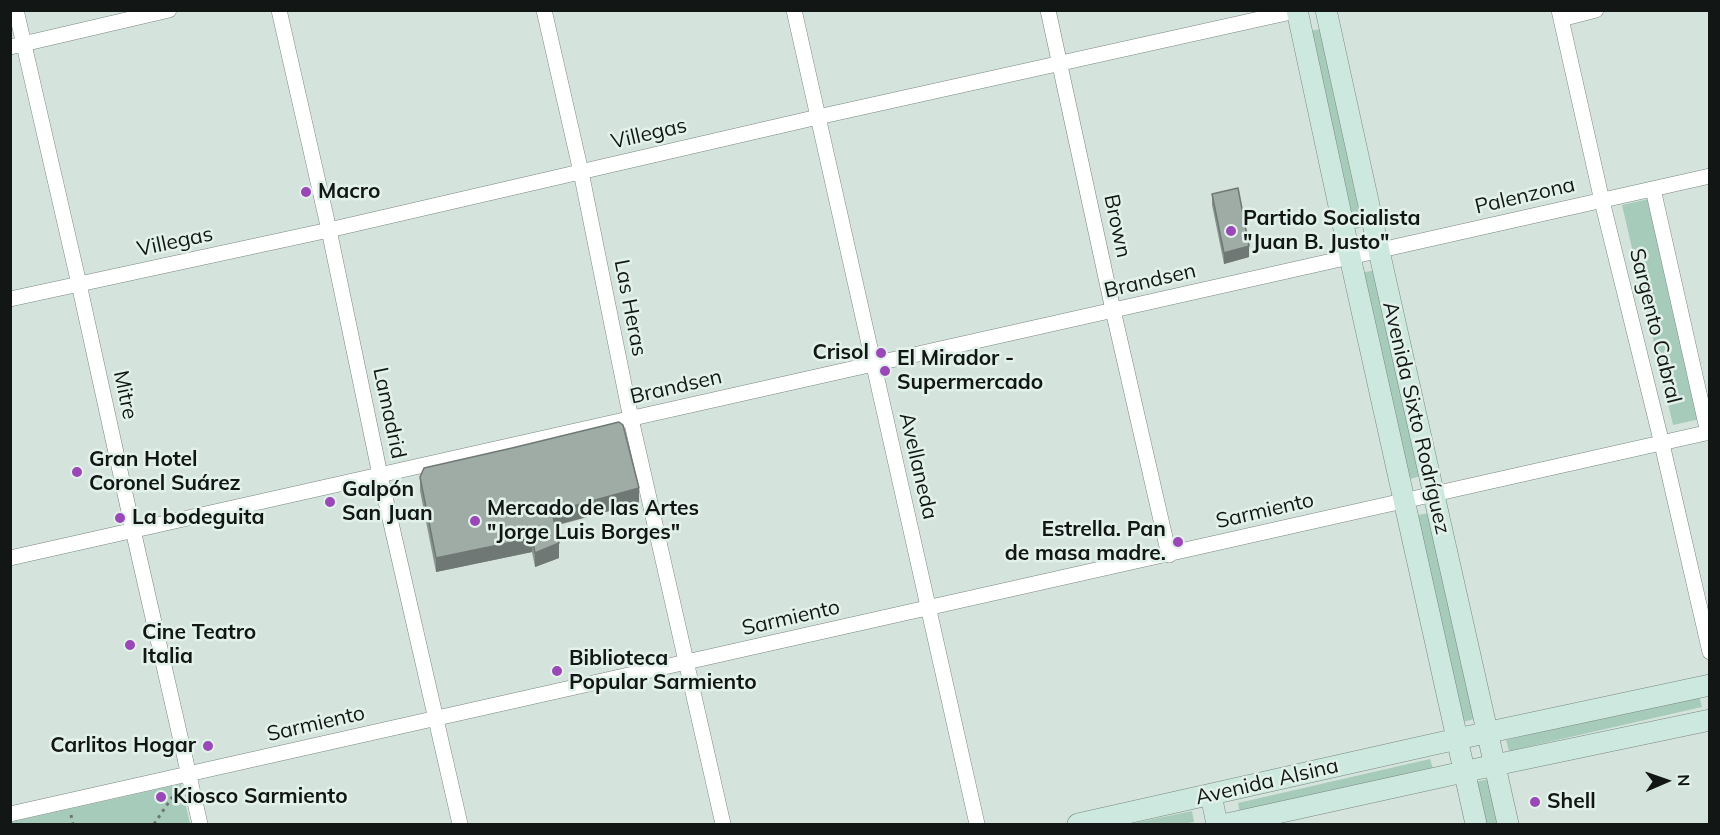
<!DOCTYPE html>
<html>
<head>
<meta charset="utf-8">
<style>
	body { margin:0 }
	#map { position:relative; width:1720px; height:835px; overflow:hidden; background:#d5e3dd; font-family:Mulish,sans-serif }
	canvas { display:block }
	.frame { position:absolute; inset:0; border:12px solid #121715; pointer-events:none }
	.north { position:absolute; left:1636px; top:751px; width:60px; height:60px; -webkit-text-stroke:4px #e2f1ea; paint-order:stroke; rotate:88deg; font-size:16px; font-weight:700; line-height:24px; text-align:center; color:#121715 }
	.north::after { content:''; display:block; margin:auto; width:21px; height:27px; background:#121715; clip-path:polygon(50% 0,100% 100%,50% 72%,0 100%) }
</style>
</head>
<body>
<div id="map">
<canvas width="1720" height="835"></canvas>
<div class="frame"></div>
<div class="north">N</div>
</div>
<script>
const context = document.querySelector('canvas').getContext('2d');
context.lineJoin = 'round';
function fill(path, color) { context.fillStyle = color; context.fill(path, 'evenodd'); }
const toPath = rows => new Path2D(rows.map(r => 'M' + r).join(''));
function strokePath(path, color, width, dash) { context.strokeStyle = color; context.lineWidth = width; context.lineCap = dash ? 'butt' : 'round'; context.setLineDash(dash || []); context.stroke(path); }
function write(font, color, halo, rows, align = 'center') {
  context.font = font + ' Mulish,sans-serif'; context.lineWidth = 5; context.setLineDash([]); context.textBaseline = 'middle'; context.strokeStyle = halo; context.fillStyle = color; for (const [text, x, y, turn = 0] of rows) {
    context.save(); context.translate(x, y); context.rotate((+turn || 0) * Math.PI / 180); context.textAlign = isNaN(turn) ? turn : align; if (halo) context.strokeText(text, 0, 0); context.fillText(text, 0, 0); context.restore();
  }
}
fill(toPath([
	[1320,29,1365,227,1349,230,1305,32],
	[1649,199,1700,419,1673,425,1622,205],
	[1376,270,1421,476,1406,480,1360,273],
	[1429,513,1474,719,1459,723,1413,516],
	[1699,696,1702,707,1509,751,1506,740],
	[1430,759,1433,769,1240,813,1238,803],
	[1490,779,1500,824,1484,824,1475,782],
	[181,784,190,824,11,824,11,822],
	[1192,811,1194,822,1182,824,1129,824]
]), '#a7cbbb');
const street = toPath([
	[16,10,79,284,133,530,200,824],
	[279,10,329,230,380,475,460,824],
	[544,10,581,172,631,419,723,824],
	[794,10,977,824],
	[1048,10,1113,310,1169,555],
	[1559,10,1602,201,1662,444,1710,652],
	[1561,19,1596,10],
	[10,47,169,10],
	[1653,189,1708,433],
	[10,299,329,230,818,117,1300,10],
	[10,558,1710,176],
	[10,814,1710,432]
]);
const secondary = toPath([
	[1297,10,1350,257,1476,824],
	[1326,10,1379,251,1508,824],
	[1211,795,1217,824],
	[1078,824,1457,739,1710,685],
	[1227,824,1495,765,1710,720]
]);
strokePath(street, '#7a8781', 16);
strokePath(secondary, '#7a8781', 22);
strokePath(toPath([
	[71,815,73,824],
	[154,824,175,793]
]), '#6e7773', 3, [3, 4.5]);
strokePath(street, '#fff', 15);
strokePath(secondary, '#cde9df', 21);
fill(toPath([
	[1212,194,1249,257,1224,264,1212,205],
	[420,477,639,503,555,526,559,558,535,567,532,552,436,572,420,491]
]), '#89948f');
fill(toPath([
	[1249,246,1249,257,1224,264,1224,253],
	[639,488,639,503,552,526,552,512],
	[532,538,532,552,436,572,436,558],
	[559,543,559,558,535,567,535,553]
]), '#6f7874');
const building = toPath([
	[1238,188,1249,246,1224,253,1212,194,1238,188],
	[619,422,623,425,639,488,552,512,559,543,535,553,532,538,436,558,420,477,424,468,512,448,619,422]
]);
fill(building, '#9faca6');
strokePath(building, '#6f7874', 1.5);
for (const [x, y, r, color] of [
	[306,192,6,"#9a48b7"],
	[1231,231,6,"#9a48b7"],
	[881,353,6,"#9a48b7"],
	[885,371,6,"#9a48b7"],
	[77,472,6,"#9a48b7"],
	[330,502,6,"#9a48b7"],
	[120,518,6,"#9a48b7"],
	[475,521,6,"#9a48b7"],
	[1178,542,6,"#9a48b7"],
	[130,645,6,"#9a48b7"],
	[557,671,6,"#9a48b7"],
	[208,746,6,"#9a48b7"],
	[161,797,6,"#9a48b7"],
	[1535,802,6,"#9a48b7"]
]) { const dot = new Path2D(); dot.arc(x, y, r, 0, 2 * Math.PI); context.fillStyle = color; context.fill(dot); strokePath(dot, '#e2f1ea', 2); }
write('21px', '#121715', '#e2f1ea', [
	["Villegas",649,134,-13],
	["Palenzona",1525,196,-13],
	["Brown",1117,226,78],
	["Villegas",175,242,-12],
	["Brandsen",1150,281,-13],
	["Las Heras",630,308,79],
	["Sargento Cabral",1655,326,76],
	["Brandsen",676,387,-13],
	["Mitre",125,395,78],
	["Lamadrid",389,413,78],
	["Avenida Sixto Rodríguez",1416,418,77],
	["Avellaneda",918,466,77],
	["Sarmiento",1265,511,-13],
	["Sarmiento",791,618,-13],
	["Sarmiento",316,724,-13],
	["Avenida Alsina",1267,782,-13]
]);
write('bold 21px', '#121715', '#e2f1ea', [
	["Macro",318,192],
	["Partido Socialista",1243,219],
	["\"Juan B. Justo\"",1243,243],
	["Crisol",869,353,"right"],
	["El Mirador -",897,359],
	["Supermercado",897,383],
	["Gran Hotel",89,460],
	["Coronel Suárez",89,484],
	["Galpón",342,490],
	["San Juan",342,514],
	["Mercado de las Artes",487,509],
	["\"Jorge Luis Borges\"",487,533],
	["La bodeguita",132,518],
	["Estrella. Pan",1166,530,"right"],
	["de masa madre.",1166,554,"right"],
	["Cine Teatro",142,633],
	["Italia",142,657],
	["Biblioteca",569,659],
	["Popular Sarmiento",569,683],
	["Carlitos Hogar",196,746,"right"],
	["Kiosco Sarmiento",173,797],
	["Shell",1547,802]
], 'left');
</script>
</body>
</html>
